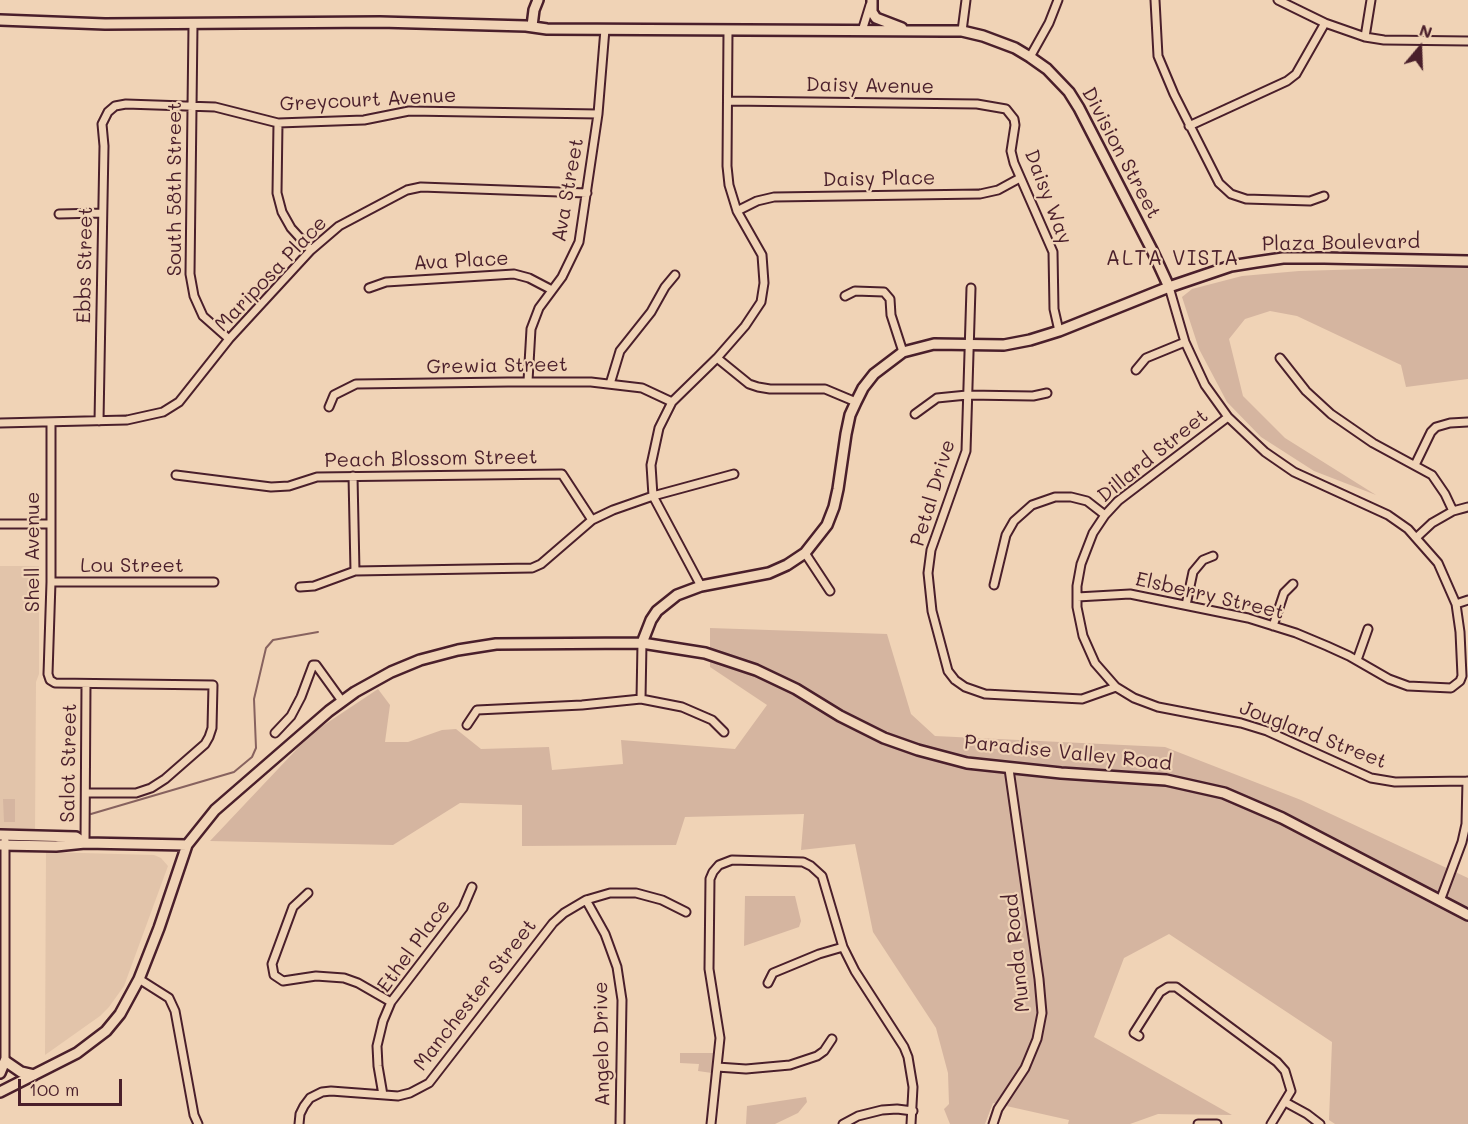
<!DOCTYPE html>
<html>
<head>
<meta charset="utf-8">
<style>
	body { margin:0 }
	#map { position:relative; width:1468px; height:1124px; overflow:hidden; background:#f0d3b6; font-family:Mali,sans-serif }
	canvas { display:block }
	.north { position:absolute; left:1390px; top:18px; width:60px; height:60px; -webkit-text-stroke:4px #f0d3b6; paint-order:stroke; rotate:19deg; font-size:16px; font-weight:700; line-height:24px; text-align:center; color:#4a1f2b }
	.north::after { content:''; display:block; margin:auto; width:21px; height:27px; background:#4a1f2b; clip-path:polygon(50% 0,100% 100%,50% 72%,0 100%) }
	.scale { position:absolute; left:18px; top:1079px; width:104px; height:27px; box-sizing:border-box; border:3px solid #4a1f2b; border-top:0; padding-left:8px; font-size:18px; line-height:21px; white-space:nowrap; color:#4a1f2b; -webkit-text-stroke:4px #f0d3b6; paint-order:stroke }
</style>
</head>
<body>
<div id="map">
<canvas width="1468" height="1124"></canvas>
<div class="north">N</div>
<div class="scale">100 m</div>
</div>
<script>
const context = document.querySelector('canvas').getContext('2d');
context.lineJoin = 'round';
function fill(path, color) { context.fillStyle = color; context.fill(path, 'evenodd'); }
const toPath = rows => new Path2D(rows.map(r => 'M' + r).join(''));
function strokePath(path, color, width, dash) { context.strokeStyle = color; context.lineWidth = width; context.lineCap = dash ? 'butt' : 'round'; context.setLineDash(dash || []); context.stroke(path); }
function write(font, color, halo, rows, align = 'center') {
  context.font = font + ' Mali,sans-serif'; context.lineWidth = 4.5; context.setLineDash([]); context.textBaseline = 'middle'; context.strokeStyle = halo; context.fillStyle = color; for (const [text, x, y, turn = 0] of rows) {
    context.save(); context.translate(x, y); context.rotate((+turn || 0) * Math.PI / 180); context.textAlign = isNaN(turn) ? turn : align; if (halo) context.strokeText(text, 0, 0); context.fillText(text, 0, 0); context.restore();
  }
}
fill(toPath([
	[0,566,39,566,39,674,36,682,35,832,0,831],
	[46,852,154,855,161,858,168,866,124,986,109,1007,100,1016,45,1055]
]), '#e2c4aa');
fill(toPath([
	[1468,266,1468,379,1406,387,1401,365,1297,316,1270,311,1245,319,1229,339,1243,396,1285,438,1376,495,1314,471,1261,437,1227,402,1199,349,1182,297,1192,289,1242,276,1299,271],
	[710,628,887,634,911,714,935,736,1165,747,1301,800,1468,878,1468,1124,1335,1124,1329,1120,1332,1042,1169,934,1124,958,1094,1037,1232,1115,1158,1114,1130,1124,1068,1124,1069,1120,993,1103,985,1124,950,1124,944,1109,949,1104,948,1073,936,1028,873,932,855,844,801,850,804,814,685,817,676,845,522,846,522,805,460,803,393,845,210,841,312,733,378,689,390,705,385,742,408,742,442,730,456,729,481,749,549,747,552,770,623,764,621,740,735,749,767,705,710,667],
	[3,799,15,799,15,822,4,822],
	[745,896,795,896,801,921,799,927,744,946],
	[680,1053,713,1053,712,1073,698,1071,699,1064,680,1063],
	[806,1097,807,1102,798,1113,775,1124,746,1124,747,1106]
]), '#d5b5a0');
strokePath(toPath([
	[91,814,234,772,252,757,256,748,254,699,266,648,273,640,318,632]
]), '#87625f', 2);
const minor = toPath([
	[1155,0,1158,56,1174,94,1219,183,1231,194,1246,199,1310,201,1324,196],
	[1278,0,1325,23,1365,37,1384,40,1468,41],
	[193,25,190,274,194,296,203,316,229,339],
	[862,31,870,5],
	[962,31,966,0],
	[1365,37,1371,0],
	[1030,57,1049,23,1058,0],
	[728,101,977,104,1006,109,1014,119,1015,125,1011,151,1014,163,1053,252,1054,309,1059,331],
	[278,123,277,193,282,212,291,228,311,250],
	[1189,126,1287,81,1296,74,1325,23],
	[737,211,757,201,774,197,980,194,998,190,1020,178],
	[59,214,101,213],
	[369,288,386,282,514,274,529,278,552,290],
	[971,288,966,451,931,550,928,573,932,611,948,671,955,680,965,687,985,694,1082,699,1116,687],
	[845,296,855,291,884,292,890,299,891,315,903,352],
	[717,358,749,384,758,387,770,389,825,389,856,402],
	[1280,358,1306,391,1331,414,1373,443,1432,475,1445,494,1453,511],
	[1136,370,1146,358,1185,342],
	[528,381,531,329,539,308,562,277,579,242,598,114,605,29],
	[610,384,620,351,651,312,665,287,675,275],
	[329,407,334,395,356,384,508,382,591,382,642,388,672,402],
	[915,414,937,398,967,395,1033,396,1047,393],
	[1228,417,1118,501,1105,515,1093,533,1081,564,1077,586,1077,607,1083,636,1095,663,1116,687,1134,698,1158,707,1241,723,1267,731,1371,778,1395,782,1468,781],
	[99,421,104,146,102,124,108,112,115,106,126,104,215,107,278,123,364,120,409,111,598,114],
	[0,423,127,420,163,412,179,402,229,339,311,250,339,226,407,190,421,187,587,193],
	[51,423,51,582,48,674,50,680,55,683,213,685,212,728,209,737,205,744,165,779,151,788,136,793,86,793],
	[1415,465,1431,432,1436,427,1450,423,1468,422],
	[176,475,271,487,289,486,317,477,562,474,592,520],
	[353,476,355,571],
	[0,524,50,524],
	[1417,537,1432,523,1453,511,1468,507],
	[805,553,830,591],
	[51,582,214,582],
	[994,585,1006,535,1014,521,1032,505,1055,497,1071,497,1087,501,1105,515],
	[701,586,653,496,651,465,659,428,672,402,717,358,745,326,761,302,764,283,762,255,737,211,729,185,727,166,728,31],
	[300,587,314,586,355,571,532,568,541,564,592,520,613,510,653,496,734,474],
	[1077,597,1130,594,1248,618,1296,633,1327,646,1349,656,1389,679,1408,686,1451,688,1460,681,1462,676,1460,632,1456,604,1438,563,1408,529,1388,515,1294,472,1265,452,1228,417,1205,385,1185,342,1169,287],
	[1456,604,1468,600],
	[1186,605,1193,572,1203,560,1213,556],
	[1273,626,1284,593,1293,584],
	[1357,660,1368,629],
	[641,699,642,643],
	[467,725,477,710,582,705,641,699,682,707,712,720,724,732],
	[275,733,291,716,301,697,313,665,316,665,342,701],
	[85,843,86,684],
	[308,893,293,907,272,964,274,975,283,981,316,976,344,978,358,983,391,1002],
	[586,900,605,934,617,967,622,1000,620,1124],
	[1440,901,1462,842,1466,824,1467,781],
	[139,979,169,998,175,1011,194,1115,198,1124],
	[768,983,773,973,819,954,843,947],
	[1139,1036,1134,1033,1160,992,1168,987,1176,987,1277,1062,1285,1071,1291,1091,1271,1124],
	[5,1061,5,841],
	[717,1067,746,1069,790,1065,817,1056,824,1051,832,1039],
	[383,1095,378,1066,377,1046,383,1021,391,1002,463,908,472,887],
	[1285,1102,1307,1114,1320,1124],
	[299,1124,300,1114,304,1106,310,1098,322,1092,331,1091,398,1096,410,1093,429,1083,553,923,564,913,586,900,610,893,636,893,662,900,686,912],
	[711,1124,720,1038,709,969,710,879,713,872,719,865,732,860,803,862,811,866,822,876,843,947,855,971,904,1047,908,1057,913,1087,911,1124],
	[843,1124,858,1116,882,1110,897,1109,913,1111],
	[993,1124,998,1109,1025,1068,1037,1039,1042,1013,1039,979,1009,769],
	[1198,1124,1217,1124]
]);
const major = toPath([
	[872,0,872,12,876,18,902,28],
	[0,20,105,24,380,22,526,26,547,29,945,31,962,31,983,36,1015,48,1030,57,1047,69,1069,92,1079,108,1152,250,1169,287],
	[532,26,534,10,538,0],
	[642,643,651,620,657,611,677,595,701,586,769,573,787,565,805,553,827,525,834,507,838,489,846,434,850,415,856,402,863,388,874,374,903,352,934,344,1004,345,1030,340,1059,331,1169,287,1231,266,1256,262,1283,258,1324,258,1468,261],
	[0,835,76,837,85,843],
	[0,845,56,846,85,843,187,845],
	[0,1073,5,1061,21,1072,34,1075],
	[0,1092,77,1053,106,1031,120,1014,139,979,159,928,187,845,215,810,329,711,355,692,391,672,420,660,458,650,496,644,642,643,705,653,756,670,796,689,840,716,884,738,918,750,967,763,1061,773,1166,780,1224,793,1282,818,1468,915]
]);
strokePath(minor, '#4a1f2b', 11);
strokePath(major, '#4a1f2b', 14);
strokePath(minor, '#f0d3b6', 7);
strokePath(major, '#f0d3b6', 9);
write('20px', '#4a1f2b', '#f0d3b6', [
	["Daisy Avenue",870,86,1],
	["Greycourt Avenue",368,100,-3],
	["Division Street",1121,153,62],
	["Daisy Place",879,179,-1],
	["South 58th Street",175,189,-90],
	["Ava Street",568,190,-80],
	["Daisy Way",1048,197,69],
	["Plaza Boulevard",1341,243,-1],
	["Ava Place",461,261,-3],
	["Ebbs Street",85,265,-89],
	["Mariposa Place",271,274,-46],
	["Grewia Street",497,366,-1],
	["Dillard Street",1153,456,-39],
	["Peach Blossom Street",431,459,-1],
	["Petal Drive",933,493,-73],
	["Shell Avenue",33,552,-90],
	["Lou Street",132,566],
	["Elsberry Street",1210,596,13],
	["Jouglard Street",1313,735,21],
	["Paradise Valley Road",1068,753,6],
	["Salot Street",69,763,-89],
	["Ethel Place",414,946,-54],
	["Munda Road",1017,953,-96],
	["Manchester Street",475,995,-52],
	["Angelo Drive",602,1044,-91]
]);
context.letterSpacing = '1.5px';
write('21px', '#4a1f2b', '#f0d3b6', [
	["ALTA VISTA",1173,259]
]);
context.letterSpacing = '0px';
</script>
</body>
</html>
